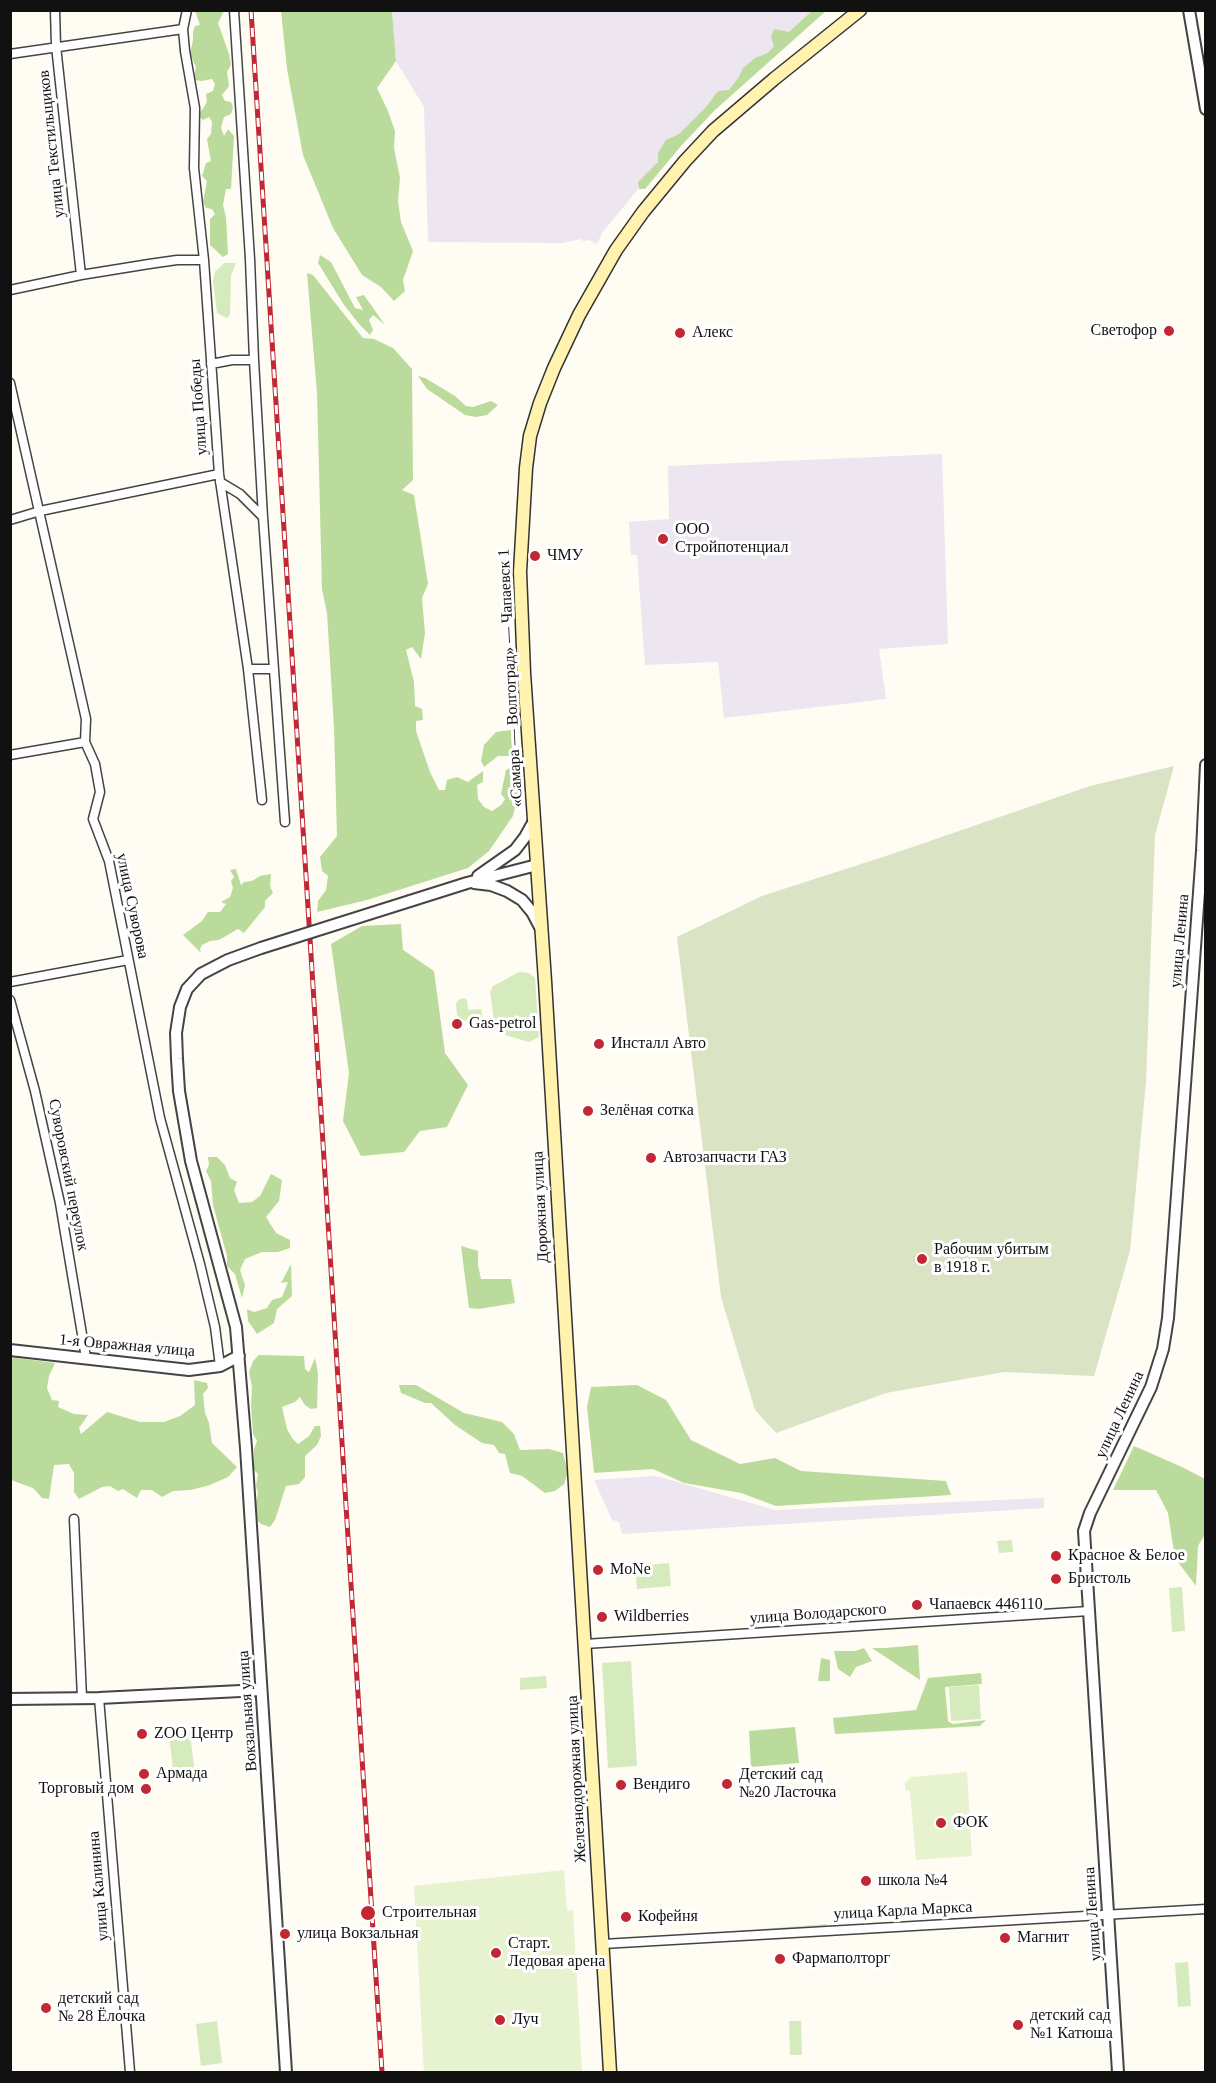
<!DOCTYPE html>
<html>
<head>
<meta charset="utf-8">
<style>
	body { margin:0 }
	#map { position:relative; width:1216px; height:2083px; overflow:hidden; background:#fffcf4; font-family:"Times New Roman",serif }
	canvas { display:block }
	.frame { position:absolute; inset:0; border:12px solid #111; pointer-events:none }
</style>
</head>
<body>
<div id="map">
<canvas width="1216" height="2083"></canvas>
<div class="frame"></div>
</div>
<script>
const context = document.querySelector('canvas').getContext('2d');
context.lineJoin = 'round';
function fill(path, color) { context.fillStyle = color; context.fill(path, 'evenodd'); }
const toPath = rows => new Path2D(rows.map(r => 'M' + r).join(''));
function strokePath(path, color, width, dash) { context.strokeStyle = color; context.lineWidth = width; context.lineCap = dash ? 'butt' : 'round'; context.setLineDash(dash || []); context.stroke(path); }
function write(font, color, halo, rows, align = 'center') {
  context.font = font + ' "Times New Roman",serif'; context.lineWidth = 6; context.setLineDash([]); context.textBaseline = 'middle'; context.strokeStyle = halo; context.fillStyle = color; for (const [text, x, y, turn = 0] of rows) {
    context.save(); context.translate(x, y); context.rotate((+turn || 0) * Math.PI / 180); context.textAlign = isNaN(turn) ? turn : align; if (halo) context.strokeText(text, 0, 0); context.fillText(text, 0, 0); context.restore();
  }
}
fill(toPath([
	[392,11,818,11,698,123,654,170,602,233,598,242,595,244,590,240,582,241,581,239,562,243,428,242,424,107,396,61],
	[942,454,948,644,879,649,886,699,724,718,718,662,645,665,637,555,631,555,629,522,669,519,668,466],
	[656,1476,775,1510,1044,1498,1044,1508,622,1534,619,1522,612,1520,594,1480]
]), '#ede5ef');
fill(toPath([
	[224,263,236,263,231,275,230,315,227,318,217,313,213,281,215,272],
	[519,972,529,973,535,978,539,1037,529,1042,505,1035,494,1021,490,992,493,986],
	[464,998,467,1000,468,1010,481,1009,483,1021,477,1025,461,1019,457,1015,456,1004,458,1000],
	[1012,1540,1013,1552,999,1553,997,1541],
	[669,1563,671,1586,637,1589,635,1566],
	[1182,1587,1185,1631,1172,1632,1169,1588],
	[631,1661,637,1766,608,1768,602,1663],
	[546,1676,547,1688,520,1690,520,1678],
	[979,1685,981,1719,951,1721,949,1687],
	[190,1733,195,1775,174,1777,169,1736],
	[827,1924,824,1927,710,1935,708,1933],
	[1188,1962,1191,2006,1178,2007,1175,1963],
	[217,2021,222,2063,201,2066,196,2024],
	[789,2021,801,2021,802,2055,790,2055]
]), '#d6ebbd');
fill(toPath([
	[195,11,224,11,218,23,229,54,231,65,227,72,229,86,222,95,225,101,231,102,233,108,231,114,224,117,221,128,224,136,228,129,234,136,231,189,226,189,223,205,226,217,228,254,223,257,210,245,210,219,215,214,212,209,206,208,203,202,207,181,202,176,206,163,211,161,207,139,211,134,212,122,209,117,203,120,198,116,207,102,206,94,213,91,215,84,212,79,202,81,193,80,196,67,190,54,193,40,193,32,195,26,200,25],
	[281,11,392,11,396,61,377,88,388,111,395,131,394,148,400,178,398,201,401,222,413,251,403,280,405,291,394,301,381,287,362,275,333,228,303,155,287,69],
	[812,11,826,11,715,110,681,146,645,189,639,189,638,182,658,162,658,153,666,140,679,134,706,107,718,91,729,90,739,77,743,68,755,58,768,53,774,46,771,37,774,29,789,32],
	[320,255,331,262,355,308,363,310,356,297,364,295,385,325,373,315,369,320,373,330,370,335,359,324,344,305,318,263],
	[307,273,313,275,363,338,374,339,393,348,412,369,413,480,402,490,414,495,428,584,422,598,425,633,421,659,412,647,406,650,414,682,415,706,422,709,423,720,416,721,416,731,430,772,439,790,445,790,447,780,457,777,468,782,483,771,483,782,477,785,478,799,484,807,492,811,501,805,505,799,501,794,506,770,515,765,518,772,513,775,514,781,520,787,513,816,489,851,468,868,367,900,317,912,318,901,326,890,328,876,322,871,320,857,337,836,334,728,327,613,322,589,317,393],
	[418,376,425,378,455,396,466,406,473,407,491,401,498,405,487,415,476,417,465,415,427,389],
	[511,730,517,738,519,747,513,756,498,756,484,767,481,761,484,745,496,732],
	[236,869,241,885,244,882,252,881,260,876,271,874,270,886,273,893,265,901,265,907,244,933,238,929,219,940,210,941,202,945,200,949,201,953,183,935,202,921,208,912,220,912,226,904,221,902,230,897,233,888,231,881,234,877,230,870],
	[401,924,403,950,434,971,445,1053,468,1085,447,1127,420,1131,404,1152,361,1156,343,1121,349,1073,331,944,362,926],
	[208,1157,217,1157,225,1165,230,1178,237,1182,234,1190,239,1203,252,1202,260,1196,271,1174,282,1180,279,1201,266,1217,276,1233,290,1240,290,1248,278,1252,262,1252,245,1259,240,1270,245,1285,242,1298,235,1274,227,1266,227,1256,213,1205,211,1181,206,1171,209,1165],
	[461,1246,478,1251,478,1265,481,1279,511,1279,515,1303,479,1309,469,1308],
	[291,1264,292,1296,277,1309,274,1323,257,1334,248,1321,247,1309,254,1312,267,1308,272,1300,282,1297,288,1282,281,1283],
	[259,1355,304,1356,305,1369,309,1372,315,1358,318,1373,317,1408,311,1409,305,1405,300,1397,295,1402,282,1407,287,1429,292,1438,298,1444,309,1436,315,1426,320,1426,321,1436,317,1445,305,1456,305,1477,299,1484,286,1486,275,1520,270,1527,261,1524,256,1519,254,1510,258,1493,256,1486,258,1474,254,1470,254,1449,257,1441,253,1434,251,1405,252,1387,249,1372,253,1361],
	[10,1357,55,1363,49,1376,47,1388,52,1400,59,1401,58,1407,74,1414,88,1415,79,1428,81,1434,107,1412,140,1422,164,1422,180,1416,195,1405,194,1380,207,1383,208,1388,203,1394,205,1413,209,1423,212,1443,237,1467,228,1477,210,1485,191,1490,173,1491,162,1497,152,1490,141,1490,137,1498,123,1489,118,1491,110,1486,102,1487,79,1499,74,1492,74,1473,69,1464,54,1465,49,1499,42,1498,33,1488,11,1480],
	[399,1385,416,1385,464,1413,502,1422,514,1434,520,1450,549,1449,563,1453,568,1472,564,1484,555,1491,545,1493,522,1476,510,1473,505,1454,499,1453,494,1445,482,1443,455,1425,431,1403,425,1403,401,1393],
	[637,1385,666,1400,691,1440,740,1464,775,1458,801,1471,946,1481,951,1495,776,1506,741,1493,684,1483,653,1469,594,1473,587,1407,591,1387],
	[1134,1446,1182,1467,1205,1479,1205,1534,1198,1546,1196,1586,1175,1558,1168,1513,1156,1490,1113,1490],
	[918,1645,920,1680,872,1648,885,1648],
	[864,1648,872,1661,856,1667,850,1677,838,1669,834,1651,855,1651],
	[821,1658,830,1660,830,1681,818,1681],
	[981,1673,982,1684,945,1687,948,1721,953,1724,986,1720,980,1726,835,1734,833,1718,916,1710,928,1678],
	[795,1727,799,1763,751,1767,749,1731]
]), '#bbdb9c');
fill(toPath([
	[1174,766,1155,835,1146,1082,1130,1251,1094,1376,1004,1372,886,1393,776,1433,755,1410,721,1297,677,937,762,896,892,854,1090,786]
]), '#dae3c4');
fill(toPath([
	[967,1772,972,1856,916,1860,910,1791,905,1790,905,1783,911,1777],
	[564,1870,567,1911,573,1910,582,2072,424,2072,414,1886]
]), '#e7f2ce');
const minor = toPath([
	[55,10,56,46,81,275],
	[187,10,183,29,185,51,195,108,194,168,204,260,219,474,248,669,262,800],
	[234,10,250,259,254,360,263,517,285,822],
	[10,54,183,29],
	[10,290,81,275,149,264,177,260,204,260],
	[211,364,232,360,254,360],
	[10,383,86,719,85,742,95,764,100,792,93,819,109,861,160,1118,200,1264,215,1327,220,1366],
	[220,482,240,494,263,517],
	[10,520,40,511,219,474],
	[248,669,274,669],
	[10,755,85,742],
	[10,982,128,960],
	[10,1000,35,1091,60,1203,86,1358],
	[74,1519,82,1698],
	[585,1644,1089,1611],
	[99,1698,130,2072],
	[603,1944,1206,1909]
]);
const tertiary = toPath([
	[1189,10,1206,109],
	[478,876,515,850,525,837,534,821],
	[474,883,491,885,507,891,522,900,532,912,541,929],
	[410,901,467,883,537,865],
	[261,948,228,960,201,974,187,989,180,1007,176,1033,177,1059,179,1091,191,1161,236,1327,246,1448,286,2072],
	[10,1350,189,1370,220,1366,239,1356],
	[10,1699,99,1698,261,1690],
	[1118,2072,1084,1531,1090,1513,1151,1387,1163,1349,1168,1318,1202,851,1206,765]
]);
const secondary = toPath([
	[610,2072,545,981,524,673,520,572,526,468,530,436,540,403,554,368,579,315,616,250,643,212,685,161,713,131,774,79,860,10]
]);
strokePath(minor, '#444', 11);
strokePath(tertiary, '#444', 14);
strokePath(secondary, '#333', 15);
strokePath(minor, '#fff', 8);
strokePath(tertiary, '#fff', 10);
strokePath(secondary, '#fff3af', 12);
const rail = toPath([
	[251,10,382,2072]
]);
strokePath(rail, '#c22734', 5);
strokePath(rail, '#fff', 3, [9]);
const tertiaryBridge = toPath([
	[261,948,410,901]
]);
strokePath(tertiaryBridge, '#444', 14, []);
strokePath(tertiaryBridge, '#fff', 10);
for (const [x, y, r, color] of [
	[1169,331,6,"#c22734"],
	[680,333,6,"#c22734"],
	[663,539,6,"#c22734"],
	[535,556,6,"#c22734"],
	[457,1024,6,"#c22734"],
	[599,1044,6,"#c22734"],
	[588,1111,6,"#c22734"],
	[651,1158,6,"#c22734"],
	[922,1259,6,"#c22734"],
	[1056,1556,6,"#c22734"],
	[598,1570,6,"#c22734"],
	[1056,1579,6,"#c22734"],
	[917,1605,6,"#c22734"],
	[602,1617,6,"#c22734"],
	[142,1734,6,"#c22734"],
	[144,1774,6,"#c22734"],
	[727,1784,6,"#c22734"],
	[621,1785,6,"#c22734"],
	[146,1789,6,"#c22734"],
	[941,1823,6,"#c22734"],
	[866,1881,6,"#c22734"],
	[368,1913,8,"#c22734"],
	[626,1917,6,"#c22734"],
	[285,1934,6,"#c22734"],
	[1005,1938,6,"#c22734"],
	[496,1953,6,"#c22734"],
	[780,1959,6,"#c22734"],
	[46,2008,6,"#c22734"],
	[500,2020,6,"#c22734"],
	[1018,2025,6,"#c22734"]
]) { const dot = new Path2D(); dot.arc(x, y, r, 0, 2 * Math.PI); context.fillStyle = color; context.fill(dot); strokePath(dot, '#fff', 2); }
write('16px', '#111', '#fff', [
	["улица Текстильщиков",52,144,-96],
	["улица Победы",199,407,-94],
	["«Самара — Волгоград» — Чапаевск 1",511,678,-93],
	["улица Суворова",132,906,78],
	["улица Ленина",1180,941,-85],
	["Суворовский переулок",68,1175,79],
	["Дорожная улица",541,1207,-93],
	["1-я Овражная улица",127,1346,5],
	["улица Ленина",1120,1415,-65],
	["улица Володарского",818,1614,-4],
	["Вокзальная улица",248,1711,-94],
	["Железнодорожная улица",577,1779,-93],
	["улица Калинина",99,1886,-95],
	["улица Карла Маркса",903,1911,-3],
	["улица Ленина",1093,1914,-94]
]);
write('16px', '#111', '#fff', [
	["Светофор",1157,331,"right"],
	["Алекс",692,333],
	["ООО",675,530],
	["Стройпотенциал",675,548],
	["ЧМУ",547,556],
	["Gas-petrol",469,1024],
	["Инсталл Авто",611,1044],
	["Зелёная сотка",600,1111],
	["Автозапчасти ГАЗ",663,1158],
	["Рабочим убитым",934,1250],
	["в 1918 г.",934,1268],
	["Красное & Белое",1068,1556],
	["MoNe",610,1570],
	["Бристоль",1068,1579],
	["Чапаевск 446110",929,1605],
	["Wildberries",614,1617],
	["ZOO Центр",154,1734],
	["Армада",156,1774],
	["Детский сад",739,1775],
	["№20 Ласточка",739,1793],
	["Вендиго",633,1785],
	["Торговый дом",134,1789,"right"],
	["ФОК",953,1823],
	["школа №4",878,1881],
	["Строительная",382,1913],
	["Кофейня",638,1917],
	["улица Вокзальная",297,1934],
	["Магнит",1017,1938],
	["Старт.",508,1944],
	["Ледовая арена",508,1962],
	["Фармаполторг",792,1959],
	["детский сад",58,1999],
	["№ 28 Ёлочка",58,2017],
	["детский сад",1030,2016],
	["№1 Катюша",1030,2034],
	["Луч",512,2020]
], 'left');
</script>
</body>
</html>
